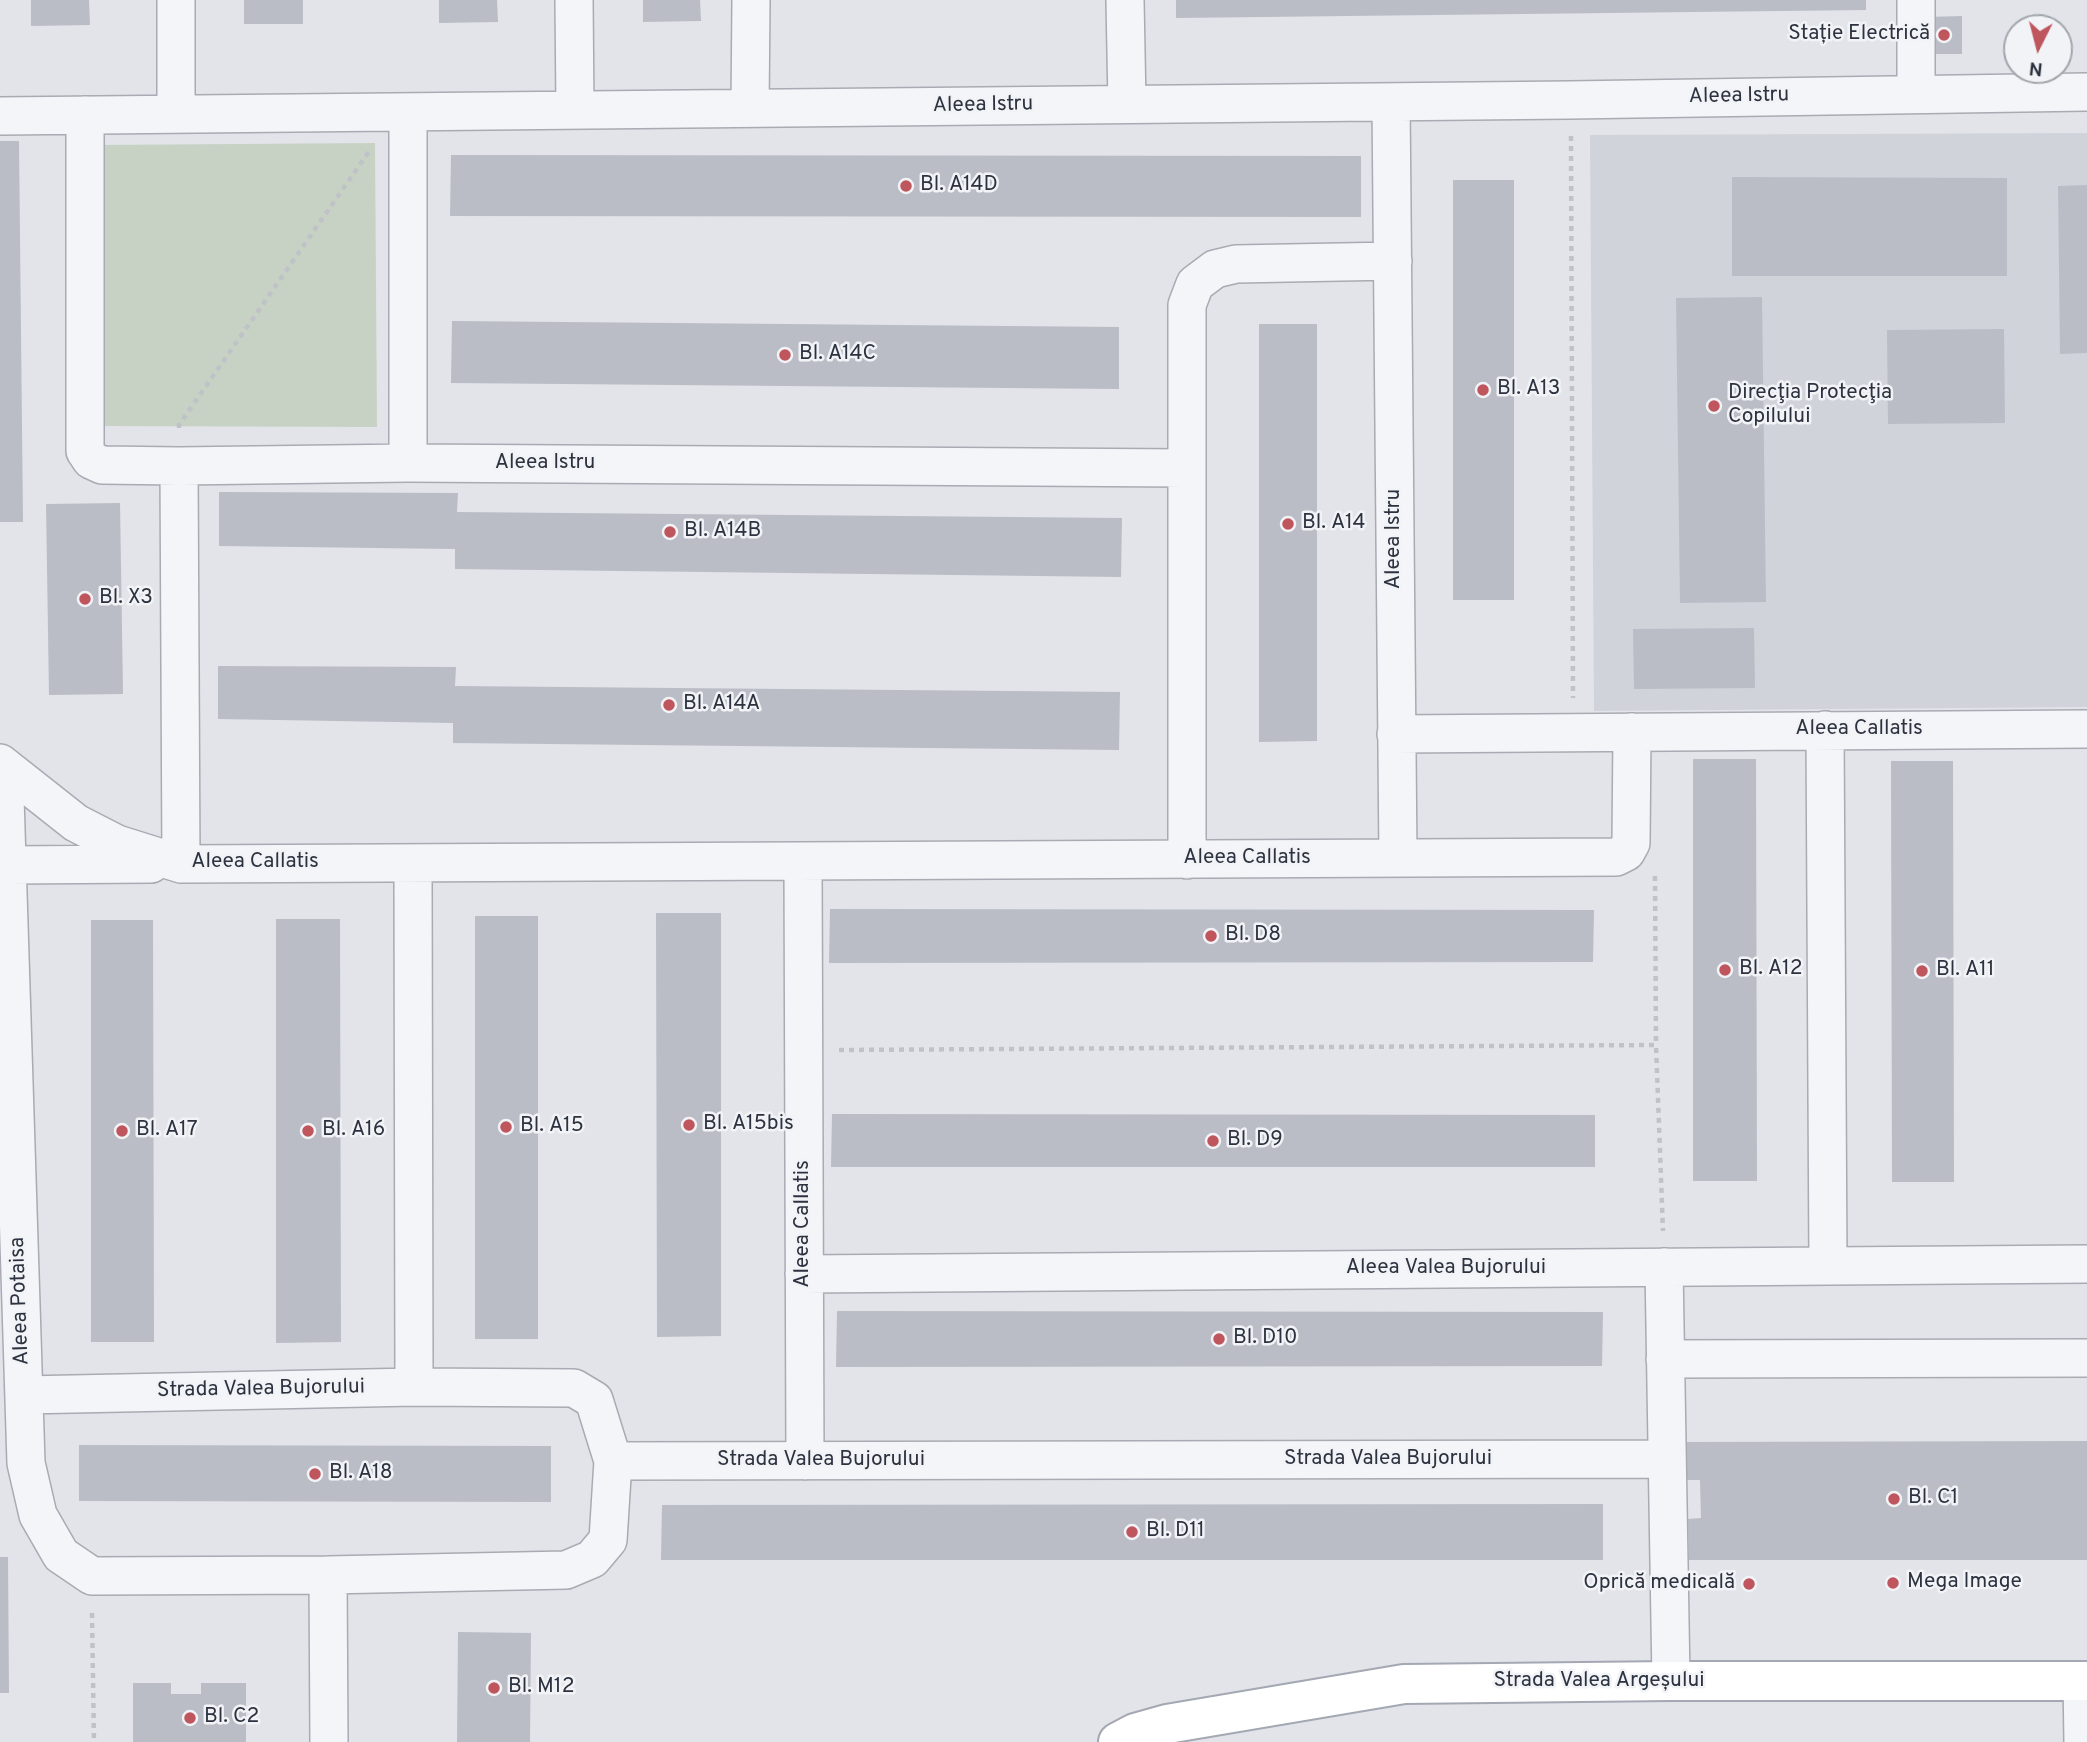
<!DOCTYPE html>
<html>
<head>
<meta charset="utf-8">
<style>
	body { margin:0 }
	#map { position:relative; width:2087px; height:1742px; overflow:hidden; background:#e2e4e9; font-family:Overpass,sans-serif }
	canvas { display:block }
	.north { position:absolute; left:2003px; top:14px; width:70px; height:70px; box-sizing:border-box; background:#f1f3f6; border:2px solid #a2a6ad; border-radius:50%; rotate:186deg; font-size:19px; font-weight:700; line-height:28px; text-align:center; color:#2c323f }
	.north::after { content:''; display:block; margin:auto; width:24px; height:32px; background:#bf565e; clip-path:polygon(50% 0,100% 100%,50% 72%,0 100%) }
</style>
</head>
<body>
<div id="map">
<canvas width="2087" height="1742"></canvas>
<div class="north">N</div>
</div>
<script>
const context = document.querySelector('canvas').getContext('2d');
context.lineJoin = 'round';
function fill(path, color) { context.fillStyle = color; context.fill(path, 'evenodd'); }
const toPath = rows => new Path2D(rows.map(r => 'M' + r).join(''));
function strokePath(path, color, width, dash) { context.strokeStyle = color; context.lineWidth = width; context.lineCap = dash ? 'butt' : 'round'; context.setLineDash(dash || []); context.stroke(path); }
function write(font, color, halo, rows, align = 'center') {
  context.font = font + ' Overpass,sans-serif'; context.lineWidth = 5; context.setLineDash([]); context.textBaseline = 'middle'; context.strokeStyle = halo; context.fillStyle = color; for (const [text, x, y, turn = 0] of rows) {
    context.save(); context.translate(x, y); context.rotate((+turn || 0) * Math.PI / 180); context.textAlign = isNaN(turn) ? turn : align; if (halo) context.strokeText(text, 0, 0); context.fillText(text, 0, 0); context.restore();
  }
}
fill(toPath([
	[2087,133,2087,707,1594,711,1590,135]
]), '#d0d3da');
fill(toPath([
	[375,143,377,427,100,426,99,145]
]), '#c7d2c4');
fill(toPath([
	[31,0,89,0,90,25,31,26],
	[244,0,303,0,303,24,244,24],
	[439,0,497,0,498,22,439,23],
	[643,0,700,0,701,21,643,22],
	[1176,0,1866,0,1866,10,1176,18],
	[1962,16,1962,54,1926,54,1927,17],
	[0,141,19,141,23,522,0,522],
	[451,155,1361,156,1361,217,450,216],
	[1732,177,2007,178,2007,276,1732,276],
	[1453,180,1514,180,1514,600,1453,600],
	[2087,185,2087,353,2060,354,2058,186],
	[1762,297,1766,602,1680,603,1676,298],
	[452,321,1119,327,1119,389,451,383],
	[1259,324,1317,324,1317,741,1259,742],
	[2004,329,2005,423,1888,424,1887,330],
	[219,492,458,493,457,512,1122,518,1121,577,455,569,455,549,219,546],
	[120,503,123,694,49,695,46,504],
	[1754,628,1755,688,1634,689,1633,629],
	[218,666,456,667,455,686,1120,692,1119,750,453,743,453,723,218,719],
	[1693,759,1756,759,1757,1181,1693,1181],
	[1891,761,1953,761,1954,1182,1892,1182],
	[830,909,1594,910,1593,962,829,963],
	[656,913,721,913,721,1336,657,1337],
	[475,916,538,916,538,1339,475,1339],
	[276,919,340,919,341,1342,276,1343],
	[91,920,153,920,154,1342,91,1342],
	[832,1114,1595,1115,1595,1167,831,1167],
	[837,1311,1603,1312,1602,1366,836,1367],
	[2087,1441,2087,1560,1689,1560,1688,1519,1701,1518,1700,1480,1687,1480,1687,1442],
	[79,1445,551,1446,551,1502,79,1501],
	[1603,1504,1603,1560,661,1560,662,1505],
	[0,1557,8,1557,9,1693,0,1693],
	[458,1632,531,1633,530,1742,457,1742],
	[133,1683,171,1683,171,1694,201,1694,201,1683,246,1683,246,1742,133,1742]
]), '#babdc5');
const minor = toPath([
	[176,0,176,114],
	[574,0,575,110],
	[1125,0,1127,104],
	[1916,94,1916,0],
	[1391,102,1398,858],
	[750,108,751,0],
	[408,112,408,463],
	[85,115,85,451,91,460,102,465,179,466,408,463,1186,468],
	[0,116,1570,100,2087,92],
	[179,466,181,864],
	[1825,730,1828,1266],
	[1396,734,2087,729],
	[0,763,76,823,117,844,181,864,1616,857,1626,852,1631,843,1632,732],
	[4,766,26,1463,38,1515,61,1555,92,1576,328,1575,566,1570,592,1559,608,1540,613,1461,594,1400,574,1388,414,1387,24,1395],
	[1187,860,1187,305,1195,284,1215,269,1236,264,1393,261],
	[803,862,805,1461],
	[413,863,414,1387],
	[8,865,151,864],
	[1664,1267,1671,1681],
	[804,1274,2087,1264],
	[1665,1359,2087,1358],
	[613,1461,1666,1459],
	[328,1575,329,1742],
	[2082,1681,2083,1742]
]);
const major = toPath([
	[1118,1742,1135,1733,1167,1724,1404,1684,1671,1681,2087,1681]
]);
strokePath(minor, '#a8abb3', 40);
strokePath(major, '#a3a8b3', 42);
strokePath(toPath([
	[1571,136,1573,698],
	[179,428,179,425,370,150],
	[1655,876,1656,1045],
	[839,1050,1656,1045,1663,1231],
	[92,1613,94,1742]
]), '#c0c2c8', 4.5, [5, 5]);
strokePath(minor, '#f4f5f8', 37);
strokePath(major, '#fff', 38);
for (const [x, y, r, color] of [
	[1944,35,7,"#bf565e"],
	[906,186,7,"#bf565e"],
	[785,355,7,"#bf565e"],
	[1483,390,7,"#bf565e"],
	[1714,406,7,"#bf565e"],
	[1288,524,7,"#bf565e"],
	[670,532,7,"#bf565e"],
	[85,599,7,"#bf565e"],
	[669,705,7,"#bf565e"],
	[1211,936,7,"#bf565e"],
	[1725,970,7,"#bf565e"],
	[1922,971,7,"#bf565e"],
	[689,1125,7,"#bf565e"],
	[506,1127,7,"#bf565e"],
	[122,1131,7,"#bf565e"],
	[308,1131,7,"#bf565e"],
	[1213,1141,7,"#bf565e"],
	[1219,1339,7,"#bf565e"],
	[315,1474,7,"#bf565e"],
	[1894,1499,7,"#bf565e"],
	[1132,1532,7,"#bf565e"],
	[1893,1583,7,"#bf565e"],
	[1749,1584,7,"#bf565e"],
	[494,1688,7,"#bf565e"],
	[190,1718,7,"#bf565e"]
]) { const dot = new Path2D(); dot.arc(x, y, r, 0, 2 * Math.PI); context.fillStyle = color; context.fill(dot); strokePath(dot, '#f1f3f6', 2.5); }
write('21px', '#2c323f', '#f1f3f6', [
	["Stație Electrică",1930,35,"right"],
	["Bl. A14D",920,186],
	["Bl. A14C",799,355],
	["Bl. A13",1497,390],
	["Direcţia Protecţia",1728,394],
	["Copilului",1728,418],
	["Bl. A14",1302,524],
	["Bl. A14B",684,532],
	["Bl. X3",99,599],
	["Bl. A14A",683,705],
	["Bl. D8",1225,936],
	["Bl. A12",1739,970],
	["Bl. A11",1936,971],
	["Bl. A15bis",703,1125],
	["Bl. A15",520,1127],
	["Bl. A17",136,1131],
	["Bl. A16",322,1131],
	["Bl. D9",1227,1141],
	["Bl. D10",1233,1339],
	["Bl. A18",329,1474],
	["Bl. C1",1908,1499],
	["Bl. D11",1146,1532],
	["Mega Image",1907,1583],
	["Oprică medicală",1735,1584,"right"],
	["Bl. M12",508,1688],
	["Bl. C2",204,1718]
], 'left');
write('21px', '#2c323f', '#f1f3f6', [
	["Aleea Istru",1739,97,-1],
	["Aleea Istru",983,106,-1],
	["Aleea Istru",545,464],
	["Aleea Istru",1395,539,-90],
	["Aleea Callatis",1859,730],
	["Aleea Callatis",1247,859],
	["Aleea Callatis",255,863],
	["Aleea Callatis",804,1224,-90],
	["Aleea Valea Bujorului",1446,1269],
	["Aleea Potaisa",21,1301,-92],
	["Strada Valea Bujorului",261,1390,-1],
	["Strada Valea Bujorului",1388,1460],
	["Strada Valea Bujorului",821,1461],
	["Strada Valea Argeșului",1599,1682]
]);
</script>
</body>
</html>
